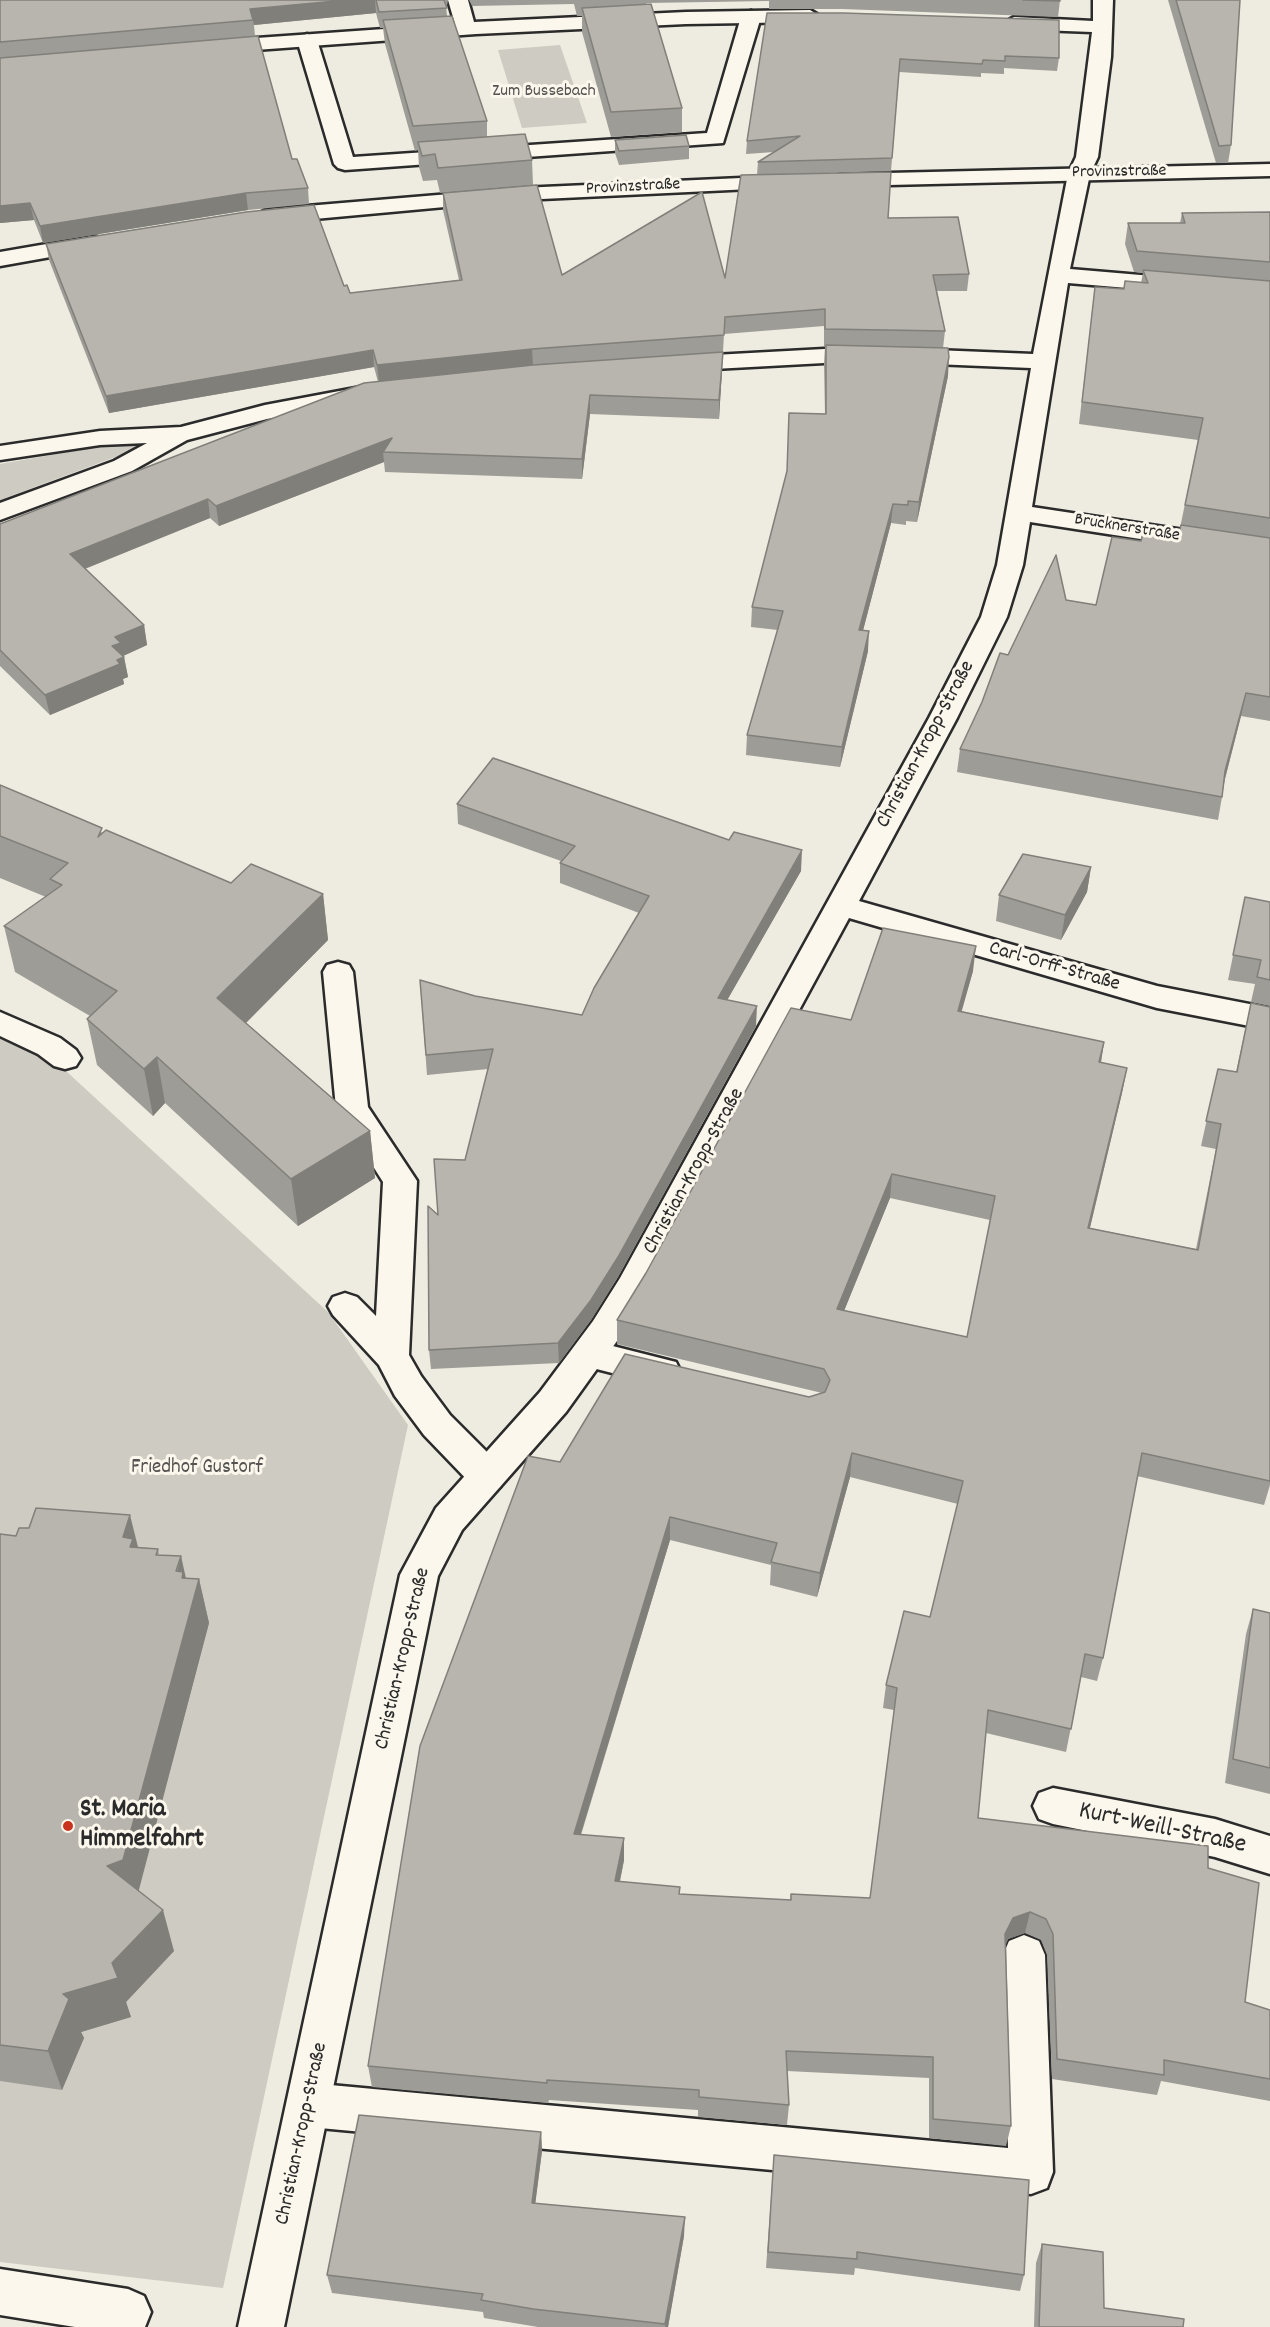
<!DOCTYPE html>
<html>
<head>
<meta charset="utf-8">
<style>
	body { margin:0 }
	canvas { display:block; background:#eeebe0 }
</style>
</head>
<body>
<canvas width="1270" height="2327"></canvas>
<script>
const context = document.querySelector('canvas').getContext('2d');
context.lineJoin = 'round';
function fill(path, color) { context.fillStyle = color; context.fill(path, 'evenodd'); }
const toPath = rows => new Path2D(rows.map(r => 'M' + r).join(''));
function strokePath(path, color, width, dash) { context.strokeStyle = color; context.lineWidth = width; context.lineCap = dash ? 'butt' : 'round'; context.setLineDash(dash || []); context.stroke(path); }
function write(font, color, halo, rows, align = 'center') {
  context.font = font + ' Dekko,sans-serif'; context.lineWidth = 6; context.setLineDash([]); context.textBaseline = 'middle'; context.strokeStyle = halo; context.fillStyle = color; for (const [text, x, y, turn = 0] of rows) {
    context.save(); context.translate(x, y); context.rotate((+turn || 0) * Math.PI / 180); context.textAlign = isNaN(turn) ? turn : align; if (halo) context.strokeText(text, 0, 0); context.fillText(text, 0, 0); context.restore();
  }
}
fill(toPath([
	[560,45,587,123,522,128,498,50],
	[148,438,153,443,0,500,0,464],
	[0,1036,54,1060,328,1312,408,1425,223,2288,0,2262]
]), '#cecbc2');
const lane = toPath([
	[751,11,761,17,723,143,345,170,338,168,334,164,297,40,307,34,317,40,353,157,707,133,741,17,751,11],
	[338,962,349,965,353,972,368,1107,417,1181,409,1355,421,1376,450,1415,500,1465,505,1476,500,1487,487,1491,474,1487,424,1435,395,1396,379,1365,333,1315,328,1306,333,1297,345,1293,357,1297,376,1316,383,1182,336,1108,323,972,327,965,338,962],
	[0,1012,60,1038,76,1050,81,1058,76,1066,65,1069,54,1066,38,1054,0,1036,0,1012],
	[589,1340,676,1362,681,1372,676,1382,663,1386,577,1364,571,1354,577,1344,589,1340],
	[1024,1935,1039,1941,1045,1955,1053,2172,1047,2188,1031,2194,309,2127,293,2120,287,2105,293,2090,309,2083,1008,2148,1003,1955,1009,1941,1024,1935]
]);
const street = toPath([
	[448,0,468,0,474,22,686,12,810,10,820,16,810,22,686,24,476,34,214,53,207,51,204,47,207,43,214,41,455,24,448,0],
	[1093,0,1113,0,1111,57,1098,157,1090,174,1070,269,1270,286,1270,300,1068,283,1032,507,1270,543,1270,559,1030,522,1023,565,1007,617,957,718,859,901,1157,986,1270,1008,1270,1030,1157,1008,849,918,644,1296,617,1341,566,1412,462,1530,438,1576,284,2327,238,2327,400,1575,436,1508,540,1392,593,1321,620,1278,929,718,981,617,997,565,1031,368,861,361,677,371,669,369,665,364,669,359,677,357,861,347,1033,354,1068,174,1076,157,1092,32,1014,29,1004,23,1014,17,1093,21,1093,0],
	[366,386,374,388,378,393,374,398,267,419,187,440,132,471,0,520,0,503,114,461,147,443,100,445,0,460,0,446,100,431,181,427,265,405,366,386],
	[1053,1788,1215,1819,1270,1836,1270,1874,1215,1857,1053,1824,1039,1819,1033,1806,1039,1793,1053,1788],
	[0,2269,128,2289,144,2296,151,2312,145,2327,75,2327,0,2315,0,2269]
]);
const secondary = toPath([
	[1270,164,1270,176,846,186,838,185,835,180,838,175,846,174,1270,164],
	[785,176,793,177,796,182,793,187,521,200,271,223,263,221,260,216,263,211,271,209,521,188,785,176],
	[93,236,101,238,104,243,101,248,0,266,0,252,93,236]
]);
strokePath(lane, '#2b2b2b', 5);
strokePath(street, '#2b2b2b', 5);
strokePath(secondary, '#2b2b2b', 5);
fill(lane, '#fbf7ec');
fill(street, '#fbf7ec');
fill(secondary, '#fbf7ec');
fill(toPath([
	[0,0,448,0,447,6,446,6,447,16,487,121,487,137,532,160,533,185,440,193,437,180,423,181,419,167,418,150,415,151,385,44,383,28,380,28,376,13,254,25,255,36,292,159,308,188,309,204,248,210,43,243,34,220,0,223],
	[469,0,1060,0,1058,17,842,9,769,9,769,1,646,3,682,108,682,132,611,137,582,32,582,16,577,16,574,4,472,6],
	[1168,0,1240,0,1231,145,1228,163,1216,163],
	[767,13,1059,58,1057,71,1004,68,1004,74,981,73,981,77,899,72,891,171,757,175,758,162,774,152,746,154,747,141],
	[615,140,689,146,689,159,619,165,615,153],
	[443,193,562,275,725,278,888,218,969,274,967,291,937,291,945,331,943,348,948,376,917,522,906,521,906,525,891,523,863,630,868,651,840,767,746,755,747,735,778,630,751,627,752,607,825,414,824,364,825,346,824,346,824,326,724,334,719,419,590,414,582,479,385,472,384,462,219,526,210,518,85,569,144,625,147,645,123,656,124,657,128,677,123,679,124,684,50,715,0,666,0,524,378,382,374,367,109,413,49,260,46,244,344,286,350,293,459,280,443,210],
	[1270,212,1270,721,1241,716,1225,779,1222,797,1218,820,957,772,960,749,1008,655,1066,600,1096,605,1141,541,1178,538,1198,440,1079,424,1095,287,1123,289,1125,281,1141,283,1143,273,1134,272,1125,244,1128,223,1180,223,1182,213],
	[0,785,103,833,231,883,323,894,328,940,246,1023,370,1131,375,1178,298,1226,165,1103,153,1116,97,1065,87,1019,90,1016,15,972,4,926,46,897,0,878],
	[457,804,801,871,727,1000,756,1026,618,1277,591,1320,559,1363,431,1369,429,1350,438,1215,465,1160,488,1069,427,1075,420,980,475,996,582,1015,639,913,560,883,560,863,561,861,458,824],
	[1091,867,1087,892,1061,940,996,921,999,895],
	[1245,897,1270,902,1270,1006,1251,1002,1255,984,1228,980],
	[973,971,961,1011,1104,1042,1101,1063,1127,1068,1122,1093,1090,1228,1196,1249,1216,1149,1201,1146,1218,1069,1236,1072,1251,1003,1270,1007,1270,1485,1264,1505,1137,1476,1103,1658,1097,1681,1081,1677,1066,1752,986,1733,978,1818,1208,1868,1245,2002,1270,2010,1270,2101,1161,2081,1157,2095,1052,2079,1047,1955,1041,1940,1025,1933,1008,1939,1006,1944,1011,2126,1006,2146,929,2138,929,2078,787,2071,789,2105,787,2125,698,2117,698,2110,549,2100,548,2103,372,2087,368,2066,560,1462,809,1397,822,1393,617,1344,617,1320,851,1020],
	[890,1198,990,1220,967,1337,844,1311],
	[850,1477,958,1504,930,1617,886,1685,883,1708,894,1710,870,1898,791,1894,790,1900,679,1894,620,1882,624,1860,581,1835,670,1540,771,1565,770,1585,817,1597],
	[0,1534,158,1549,159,1555,181,1556,185,1578,199,1579,209,1623,138,1891,174,1951,126,2002,131,2017,81,2032,84,2038,62,2090,0,2081],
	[1253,1609,1270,1613,1270,1794,1225,1783,1246,1634],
	[541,2132,542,2151,535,2203,684,2236,668,2327,538,2327,484,2318,483,2312,332,2293,327,2275],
	[774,2155,1024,2275,1020,2291,855,2268,854,2275,766,2268],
	[1042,2244,1104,2308,1183,2327,1034,2327,1036,2263]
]), '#9e9c96');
fill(toPath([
	[347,0,375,0,376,13,254,25,250,9],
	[246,193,248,210,43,243,40,226],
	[30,203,34,220,0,223,0,206],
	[532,349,533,366,379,382,377,365],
	[373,350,374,367,109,413,106,396],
	[723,352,722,371,719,419,719,400],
	[949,357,948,376,917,522,919,502],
	[590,395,590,414,582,479,582,459],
	[392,438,383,452,384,462,219,526,216,506],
	[208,499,210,518,74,573,70,554],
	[893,504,891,523,858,650,859,630],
	[144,625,147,645,123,656,124,657,128,677,123,679,124,684,50,715,45,695,112,646,115,637],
	[869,631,868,651,840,767,842,747],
	[1246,693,1241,716,1221,794,1225,771],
	[802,850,801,871,717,1018,718,998],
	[1091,867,1087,892,1061,940,1065,915],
	[323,894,328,940,225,1044,217,998],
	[976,946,973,971,955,1035,958,1011],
	[757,1006,756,1026,618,1277,591,1320,559,1363,558,1343],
	[1104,1042,1100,1067,1099,1062],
	[157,1057,165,1103,153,1116,144,1069],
	[1127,1068,1122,1093,1084,1252,1088,1228],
	[370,1131,375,1178,298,1226,291,1179],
	[892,1174,890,1198,835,1333,837,1309],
	[852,1453,850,1477,817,1597,820,1573],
	[130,1515,141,1559,123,1537],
	[670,1517,670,1540,574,1856,574,1834],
	[181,1556,191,1601,199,1579,209,1623,136,1901,107,1866],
	[624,1838,624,1860,615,1903,615,1881],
	[163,1910,174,1951,126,2002,131,2017,81,2032,84,2038,62,2090,48,2051,63,1994,112,1963],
	[1030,1912,1025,1933,1008,1939,1001,1955,1005,1934,1013,1918],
	[541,2132,542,2151,533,2222,532,2203],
	[685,2217,684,2236,668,2327,665,2327]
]), '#817f7a');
const building = toPath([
	[0,0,347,0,250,9,253,20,0,42,0,0],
	[376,0,444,0,447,8,379,12,376,0],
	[1023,0,1060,0,1060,1,1023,0],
	[1176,0,1240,0,1231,145,1219,146,1176,0],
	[651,4,682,108,611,112,582,8,651,4],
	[767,13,843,13,1059,20,1059,58,1005,56,1005,61,983,60,982,64,900,59,892,158,758,162,800,136,747,141,767,13],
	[452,16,487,121,413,126,383,20,452,16],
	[258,36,292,159,297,159,308,188,246,193,40,226,30,203,0,206,0,58,258,36],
	[525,134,532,160,438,168,435,154,422,156,418,142,525,134],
	[686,135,689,146,619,151,615,140,686,135],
	[891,172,888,218,958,217,969,274,933,275,945,331,825,329,825,309,725,317,724,335,532,349,377,365,373,350,106,396,46,244,246,212,314,205,344,286,347,285,350,293,462,280,443,193,537,185,562,275,702,192,725,278,741,175,891,172],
	[1270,212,1270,262,1137,251,1128,223,1185,223,1182,213,1270,212],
	[1143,270,1270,281,1270,518,1185,505,1203,418,1082,402,1095,287,1124,289,1125,281,1148,283,1143,270],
	[826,345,948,348,949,357,919,502,908,501,908,505,893,504,859,630,869,631,842,747,747,735,783,611,752,607,787,471,789,413,826,414,826,345],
	[723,352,719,400,590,395,582,459,383,452,392,438,216,506,208,499,70,554,144,625,115,637,121,643,112,646,124,657,117,660,120,664,45,695,0,650,0,524,364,383,533,365,723,352],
	[1181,525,1270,538,1270,697,1246,693,1225,771,1222,797,960,749,982,702,1000,653,1008,655,1056,555,1066,600,1096,605,1112,537,1141,541,1143,533,1178,538,1181,525],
	[493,758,729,840,734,832,802,850,718,998,757,1006,618,1257,591,1300,558,1343,429,1350,428,1206,438,1215,434,1159,465,1160,493,1049,426,1055,420,980,475,996,582,1015,594,988,649,896,560,863,575,846,457,804,493,758],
	[0,785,102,828,98,837,106,830,231,883,251,864,323,894,217,998,370,1131,291,1179,157,1057,144,1069,87,1019,117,991,4,926,62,885,50,879,68,863,0,836,0,785],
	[1023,854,1091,867,1065,915,999,895,1023,854],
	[1245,897,1270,902,1270,980,1257,977,1261,960,1233,955,1245,897],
	[883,928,976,946,958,1011,1104,1042,1099,1062,1127,1068,1088,1228,1198,1250,1221,1124,1206,1121,1218,1069,1237,1072,1251,1003,1270,1007,1270,1481,1142,1453,1103,1658,1085,1654,1071,1729,988,1710,978,1818,1208,1846,1208,1868,1259,1883,1245,2002,1270,2010,1270,2079,1164,2060,1164,2075,1057,2059,1053,1934,1046,1919,1030,1912,1013,1918,1005,1934,1011,2126,933,2119,933,2057,786,2051,789,2105,699,2097,699,2090,547,2080,547,2083,368,2066,420,1746,528,1456,560,1462,625,1354,809,1397,825,1392,830,1380,824,1369,617,1320,646,1273,791,1008,851,1020,883,928],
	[892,1174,995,1196,967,1337,837,1309,892,1174],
	[852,1453,963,1481,930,1617,904,1611,886,1685,897,1688,870,1898,791,1894,791,1900,679,1894,680,1887,615,1881,624,1838,574,1834,670,1517,777,1543,771,1562,820,1573,852,1453],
	[36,1508,130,1515,123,1537,133,1539,130,1547,158,1549,156,1555,181,1556,176,1571,183,1572,182,1578,199,1579,123,1860,107,1866,163,1910,112,1963,118,1978,63,1994,69,1999,48,2051,0,2045,0,1534,16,1536,19,1528,29,1528,36,1508],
	[1253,1609,1270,1613,1270,1768,1233,1759,1253,1609],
	[359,2115,541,2132,532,2203,685,2217,665,2324,533,2309,481,2300,483,2294,327,2275,359,2115],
	[774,2155,1029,2180,1024,2275,857,2252,857,2259,768,2252,774,2155],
	[1042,2244,1103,2252,1104,2308,1184,2319,1183,2327,1039,2327,1042,2244]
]);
fill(building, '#b8b5ae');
strokePath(building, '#817f7a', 1.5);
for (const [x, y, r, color] of [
	[68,1826,6,"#c8321e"]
]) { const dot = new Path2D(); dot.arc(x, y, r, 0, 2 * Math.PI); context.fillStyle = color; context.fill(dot); strokePath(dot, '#fbf7ec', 2); }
write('18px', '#545351', '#fbf7ec', [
	["Zum Bussebach",544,93]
]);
write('18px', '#2b2b2b', '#fbf7ec', [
	["Provinzstraße",1119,173,-1],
	["Provinzstraße",633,188,-3],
	["Brucknerstraße",1127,529,9]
]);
write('21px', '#2b2b2b', '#fbf7ec', [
	["Christian-Kropp-Straße",927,745,-62],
	["Carl-Orff-Straße",1054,968,16],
	["Christian-Kropp-Straße",695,1172,-61],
	["Christian-Kropp-Straße",404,1659,-77],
	["Christian-Kropp-Straße",303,2134,-78]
]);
write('21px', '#545351', '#fbf7ec', [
	["Friedhof Gustorf",197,1469]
]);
write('bold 26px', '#2b2b2b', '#fbf7ec', [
	["St. Maria",80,1811],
	["Himmelfahrt",80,1841]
], 'left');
write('26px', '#2b2b2b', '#fbf7ec', [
	["Kurt-Weill-Straße",1162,1830,12]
]);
</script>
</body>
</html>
